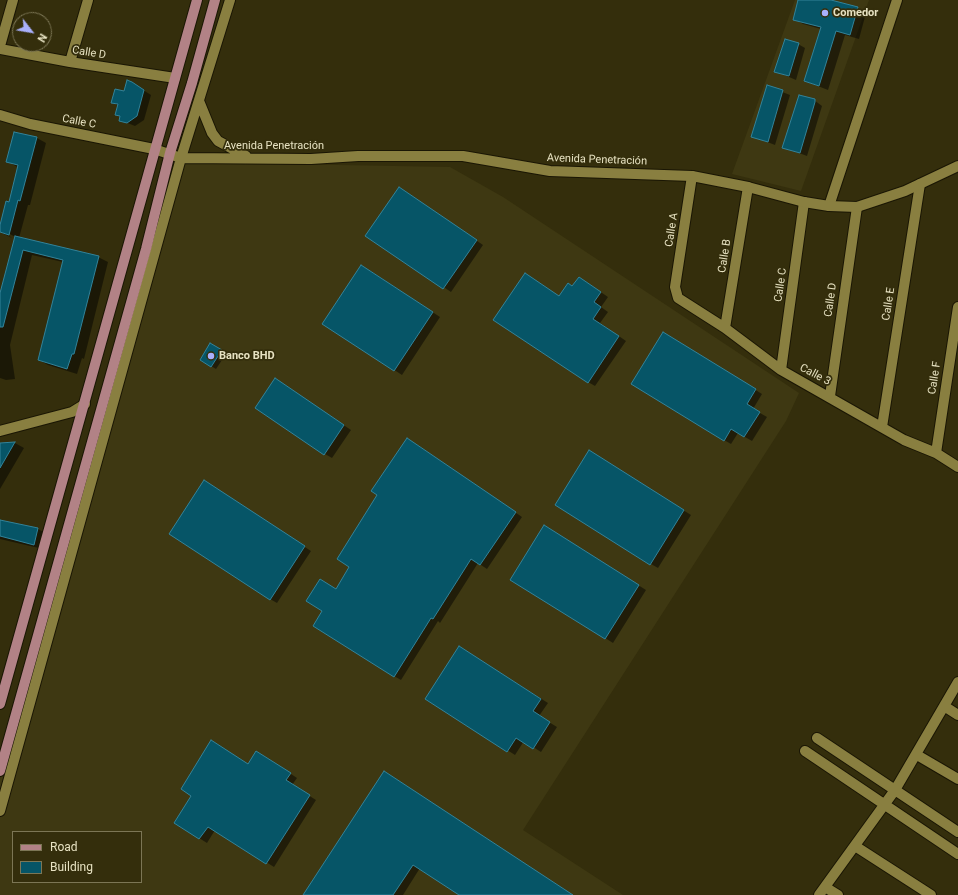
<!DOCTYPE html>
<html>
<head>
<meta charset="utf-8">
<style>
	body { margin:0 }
	#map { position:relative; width:958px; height:895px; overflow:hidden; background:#342e0c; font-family:Roboto,sans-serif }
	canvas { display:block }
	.legend { position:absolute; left:12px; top:831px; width:130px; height:52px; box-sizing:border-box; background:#342e0c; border:1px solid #7c7655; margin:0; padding:5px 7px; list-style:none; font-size:12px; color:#e7e2c2 }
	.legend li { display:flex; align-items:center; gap:8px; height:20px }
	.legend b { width:20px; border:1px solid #7c7655 }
	.north { position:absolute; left:12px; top:12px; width:40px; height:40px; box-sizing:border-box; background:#342e0c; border:1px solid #7c7655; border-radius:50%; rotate:121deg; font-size:11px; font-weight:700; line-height:16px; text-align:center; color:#e7e2c2 }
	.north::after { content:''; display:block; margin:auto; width:14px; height:18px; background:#a9b0fc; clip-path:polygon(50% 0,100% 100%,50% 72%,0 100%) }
</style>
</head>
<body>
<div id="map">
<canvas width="958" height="895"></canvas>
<ul class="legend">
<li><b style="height:5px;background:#b28286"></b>Road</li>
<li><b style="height:11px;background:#065567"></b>Building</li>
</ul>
<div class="north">N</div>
</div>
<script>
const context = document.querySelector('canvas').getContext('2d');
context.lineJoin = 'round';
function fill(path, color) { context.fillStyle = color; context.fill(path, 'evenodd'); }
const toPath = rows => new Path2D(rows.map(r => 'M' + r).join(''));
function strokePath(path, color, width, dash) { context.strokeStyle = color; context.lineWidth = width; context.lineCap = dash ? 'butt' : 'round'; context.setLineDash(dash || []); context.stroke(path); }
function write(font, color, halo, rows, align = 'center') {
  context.font = font + ' Roboto,sans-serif'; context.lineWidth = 3.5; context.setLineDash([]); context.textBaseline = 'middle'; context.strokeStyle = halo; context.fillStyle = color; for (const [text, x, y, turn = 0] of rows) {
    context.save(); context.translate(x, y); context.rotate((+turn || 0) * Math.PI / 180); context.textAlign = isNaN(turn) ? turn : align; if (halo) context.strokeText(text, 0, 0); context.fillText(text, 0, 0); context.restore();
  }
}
fill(toPath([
	[795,0,869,0,801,191,732,174],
	[172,162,450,167,503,197,799,393,786,421,523,830,623,895,0,895,0,779],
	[13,832,141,832,141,882,13,882]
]), '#3e3812');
fill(toPath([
	[800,0,827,0,857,8,866,13,859,39,845,35,828,90,805,81,821,29,803,24,794,19],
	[798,44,805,48,796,80,775,71],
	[132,83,151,95,144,120,135,126,120,120,121,117,116,115,119,106,112,102,125,92],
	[767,86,790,95,775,145,752,136],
	[814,100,822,106,807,156,783,147],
	[15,133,37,138,46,143,30,205,28,205,19,238,98,257,108,262,84,359,82,358,77,374,48,365,39,360,63,262,32,255,10,345,15,379,6,380,0,378,0,297,19,239,8,233,8,235,12,238,0,232,19,168,7,161],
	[406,192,483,245,451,292,367,235],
	[369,270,440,317,402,375,324,324],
	[586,282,608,297,601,307,608,312,600,323,626,341,595,386,588,382,560,296,573,287],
	[671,337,762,394,753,409,767,417,752,441,738,433,731,444,724,440],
	[211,345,226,354,216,369,201,360],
	[282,384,351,430,332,458,325,454],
	[15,443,24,448,0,489,0,444],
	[414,443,522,517,487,569,478,563,440,623,438,621,401,680,394,676,337,590,351,567],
	[597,456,691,515,658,568,651,564],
	[211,486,311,551,277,603,270,599],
	[0,521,38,529,47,534,43,549,0,539],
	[552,531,646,590,613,643,512,579],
	[467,652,548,703,539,716,557,727,541,752,524,741,515,755,427,699],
	[264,756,297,778,292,785,316,800,274,867,215,830,207,843,175,823,249,765],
	[385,772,572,895,461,895,420,868,403,895,304,895]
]), '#0007');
const building = toPath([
	[798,0,831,0,858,7,850,35,836,31,819,86,804,81,821,27,793,20,798,0],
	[785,39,799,43,789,76,774,72,785,39],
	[127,80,132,82,144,90,137,116,127,123,119,121,120,116,115,115,118,104,111,103,115,89,124,91,127,80],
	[767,85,783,90,768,142,751,137,767,85],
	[799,95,815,99,815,102,800,153,782,148,799,95],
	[14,132,37,137,20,201,18,200,9,235,0,232,0,225,6,201,9,202,18,165,6,162,14,132],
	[399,187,477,240,443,289,365,236,399,187],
	[15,236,99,256,74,354,72,354,67,369,38,360,63,260,23,250,3,327,0,327,0,293,15,236],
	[361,265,433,312,394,371,322,324,361,265],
	[525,273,559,296,568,283,572,286,579,277,601,292,594,302,601,307,593,319,619,336,588,383,493,320,525,273],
	[663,332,756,389,747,404,760,412,744,437,731,429,724,441,631,384,663,332],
	[210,343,222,350,211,367,200,360,210,343],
	[275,378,344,425,324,455,255,408,275,378],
	[407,438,516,512,480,565,471,559,433,619,431,618,394,677,313,626,322,611,306,601,320,579,336,589,349,567,337,559,377,495,371,491,407,438],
	[15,442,0,468,0,443,15,442],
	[589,450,684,510,650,565,555,505,589,450],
	[204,480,305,546,270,600,169,534,204,480],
	[0,520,38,528,34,545,0,536,0,520],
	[544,525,639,585,605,639,510,580,544,525],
	[459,646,541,699,533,711,550,722,533,749,516,738,507,752,425,699,459,646],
	[211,740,248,764,256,751,291,773,286,780,310,795,266,864,208,827,199,839,174,823,191,796,181,789,211,740],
	[384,771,573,895,459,895,413,865,393,895,303,895,384,771]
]);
fill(building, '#065567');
strokePath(building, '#32839a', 1);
const street = toPath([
	[0,46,13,0],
	[0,49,70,62,175,78],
	[70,62,88,0],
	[0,115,30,124,154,149],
	[692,176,675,287,678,298,725,328,781,370,904,440,936,453,958,467],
	[829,206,897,0],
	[725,328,748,187],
	[781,370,804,202],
	[830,396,857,207],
	[882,427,920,184],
	[0,431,72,412,85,404],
	[936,453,958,307],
	[944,706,958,715],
	[817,738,958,832],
	[805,751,958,854],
	[917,755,958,779],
	[855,846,931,895],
	[825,887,838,895],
	[819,895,895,790,958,682]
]);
const secondary = toPath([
	[199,101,212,133,218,141,246,156],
	[154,149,181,158,311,159,358,156,463,156,550,171,692,176,748,187,804,202,829,206,857,207,905,191,958,166],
	[0,811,181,158,230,0]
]);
const primary = toPath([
	[0,704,197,0],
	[0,771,146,249,170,153,192,83,215,0]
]);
strokePath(street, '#1a1604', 12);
strokePath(secondary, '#1a1604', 12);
strokePath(primary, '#1a1604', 12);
strokePath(street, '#897f40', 10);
strokePath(secondary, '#897f40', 10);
strokePath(primary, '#b28286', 10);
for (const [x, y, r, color] of [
	[825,13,4,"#a9b0fc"],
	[211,356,4,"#a9b0fc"]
]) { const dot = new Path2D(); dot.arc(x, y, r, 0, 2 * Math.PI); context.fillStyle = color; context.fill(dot); strokePath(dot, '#342e0c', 1.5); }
write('bold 11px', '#e7e2c2', '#342e0c', [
	["Comedor",833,13],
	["Banco BHD",219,356]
], 'left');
write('11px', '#e7e2c2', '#342e0c', [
	["Calle D",89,53,9],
	["Calle C",79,122,11],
	["Avenida Penetración",274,146],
	["Avenida Penetración",597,160,2],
	["Calle A",672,230,-81],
	["Calle B",725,256,-81],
	["Calle C",781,285,-82],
	["Calle D",831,300,-82],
	["Calle E",889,304,-81],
	["Calle 3",815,375,28],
	["Calle F",935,378,-81]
]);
</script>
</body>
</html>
